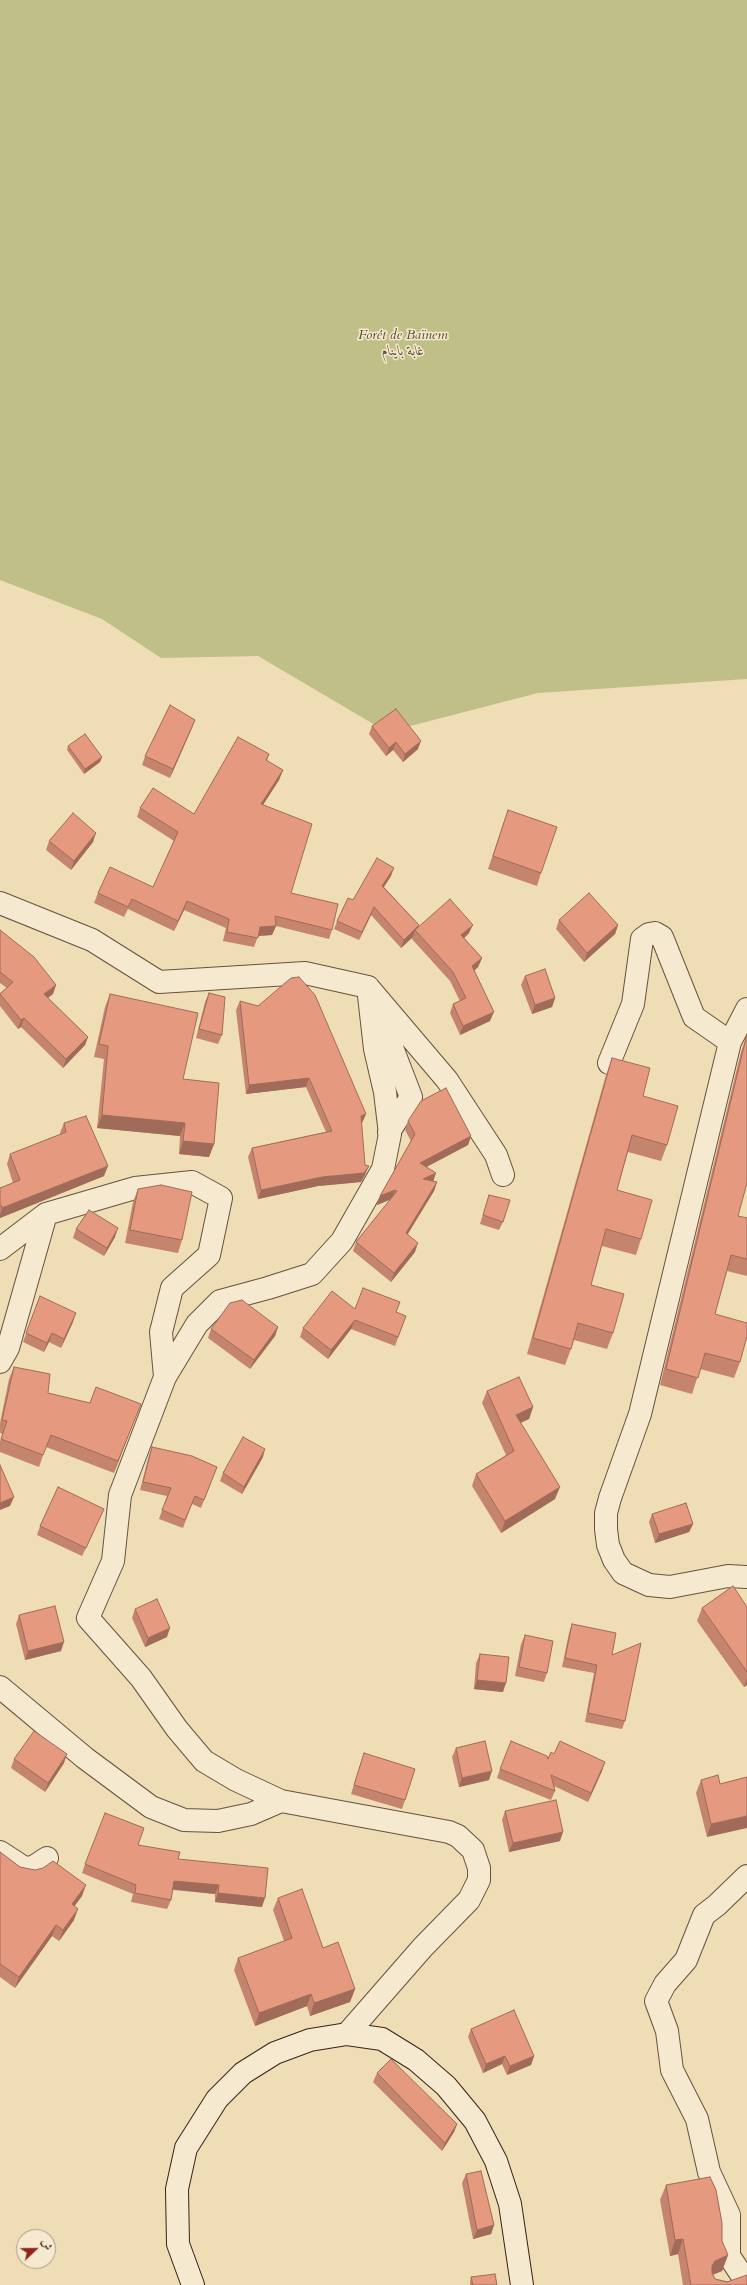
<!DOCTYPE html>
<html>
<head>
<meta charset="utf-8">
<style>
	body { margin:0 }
	#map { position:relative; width:747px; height:2285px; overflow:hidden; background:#efddb5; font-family:Cardo,Amiri,serif }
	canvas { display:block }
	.north { position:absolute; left:16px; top:2229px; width:40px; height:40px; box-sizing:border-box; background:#f5e9cf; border:1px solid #aa9a85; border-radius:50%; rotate:68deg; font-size:11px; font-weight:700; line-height:16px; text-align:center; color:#3a2317 }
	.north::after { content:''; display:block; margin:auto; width:14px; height:18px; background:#8f2418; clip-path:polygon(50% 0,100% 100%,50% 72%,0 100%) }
</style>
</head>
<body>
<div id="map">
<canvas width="747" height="2285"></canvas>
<div class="north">ش</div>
</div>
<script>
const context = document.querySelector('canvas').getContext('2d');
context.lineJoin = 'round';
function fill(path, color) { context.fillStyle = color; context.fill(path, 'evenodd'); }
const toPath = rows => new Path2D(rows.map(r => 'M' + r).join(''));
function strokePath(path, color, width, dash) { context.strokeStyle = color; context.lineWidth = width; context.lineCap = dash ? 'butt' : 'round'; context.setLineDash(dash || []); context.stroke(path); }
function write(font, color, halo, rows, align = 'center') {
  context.font = font + ' Cardo,Amiri,serif'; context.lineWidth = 3; context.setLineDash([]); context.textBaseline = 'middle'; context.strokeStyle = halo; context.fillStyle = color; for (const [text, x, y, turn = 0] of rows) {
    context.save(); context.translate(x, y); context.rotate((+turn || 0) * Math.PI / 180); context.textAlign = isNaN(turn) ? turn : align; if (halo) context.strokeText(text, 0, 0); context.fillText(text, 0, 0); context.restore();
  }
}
fill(toPath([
	[0,0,747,0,747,679,538,693,387,732,258,656,161,658,102,619,0,580]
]), '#c0bf88');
const street = toPath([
	[0,903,92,940,159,982,305,973,368,987,375,1049,385,1092,390,1134,383,1169,342,1241,312,1274,268,1288,220,1301,197,1324,165,1377,120,1495,113,1561,88,1618,141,1678,177,1729,204,1761,236,1780,281,1801,449,1832,458,1836,473,1850,479,1868,479,1880,469,1900,423,1947,347,2034],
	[368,987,447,1080,496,1155,503,1175],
	[378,1011,411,1097,389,1132],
	[730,1042,747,1009],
	[609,1063,633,1004,642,939,649,934,655,933,662,937,694,1017,730,1042,640,1414,610,1498,606,1513,606,1529,608,1545,614,1560,623,1573,649,1585,670,1587,728,1576,747,1577],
	[0,1249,46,1214,135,1188,192,1182,221,1198,209,1255,172,1288,161,1332,165,1377],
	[0,1362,8,1348,46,1214],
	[0,1687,85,1758,151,1807,184,1820,218,1821,251,1814,281,1801],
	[0,1852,23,1867,32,1868,47,1858],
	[743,2277,729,2256,729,2215,709,2172,697,2119,672,2070,667,2031,656,2001,665,1984,686,1960,704,1915,717,1905,747,1876]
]);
const secondary = toPath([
	[193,2285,178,2244,177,2189,186,2148,217,2099,243,2073,275,2053,310,2040,347,2034,382,2039,416,2060,446,2086,475,2121,496,2161,510,2204,522,2285]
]);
strokePath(street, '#67523e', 24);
strokePath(secondary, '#3a2317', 24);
strokePath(street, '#f5e9cf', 22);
strokePath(secondary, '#f5e9cf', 22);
fill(toPath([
	[195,720,170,778,142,765,145,756],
	[372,726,418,749,403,762,393,750,386,756,369,734],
	[68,746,102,757,100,762,84,774,67,750],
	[269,754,267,761,283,770,279,780,263,805,291,893,332,930,329,939,276,926,272,935,258,936,254,947,223,941,226,928,184,910,174,931,128,909,124,917,94,903,98,893,153,887,174,841,137,817,140,808,194,814],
	[508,810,541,873,537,886,488,869],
	[49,841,93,842,71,870,46,850],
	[391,876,384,887,419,925,419,927,469,933,464,938,482,958,478,967,474,971,490,1021,460,1035,450,1013,453,1004,460,1001,450,981,412,939,413,937,401,948,371,915,359,940,334,929,337,921,353,900],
	[559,920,618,925,615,934,584,962,556,929],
	[0,930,56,985,53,994,48,998,88,1037,85,1045,63,1068,21,1027,18,1029,0,1006,0,993,7,988,0,983],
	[525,976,555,998,552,1007,532,1014,521,985],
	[209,993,222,1035,218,1044,196,1038,205,1002],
	[110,994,183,1079,214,1144,209,1157,179,1154,180,1136,97,1128,104,1059,94,1057,105,1007],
	[240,1001,366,1114,362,1123,361,1123,365,1175,361,1182,318,1186,258,1199,248,1157,252,1148,326,1132,306,1087,246,1094,236,1010],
	[747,1034,738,1216,747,1218,747,1276,727,1271,715,1314,740,1362,734,1378,700,1369,692,1394,660,1385,741,1052],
	[612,1058,643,1096,667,1145,661,1161,628,1152,617,1190,641,1239,636,1255,602,1246,591,1285,613,1333,607,1349,574,1340,571,1349,565,1365,527,1354,606,1075],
	[408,1121,471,1136,468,1145,426,1167,433,1181,437,1182,434,1191,407,1234,415,1252,391,1282,353,1251,356,1242,391,1199,377,1205,380,1196,411,1141,405,1130],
	[64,1123,104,1176,0,1218,0,1188,13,1183,7,1164,10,1154,60,1135,60,1133],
	[138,1189,182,1240,178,1253,125,1243,133,1202],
	[489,1195,503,1222,499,1230,480,1224],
	[76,1229,115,1237,104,1256,73,1238],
	[40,1296,73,1322,61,1348,49,1342,44,1352,23,1342],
	[355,1309,396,1312,406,1316,395,1346,351,1329,328,1359,300,1337,303,1328],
	[278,1327,275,1336,250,1369,208,1338,211,1329],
	[14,1367,48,1393,136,1416,114,1473,46,1447,39,1467,0,1452,0,1441,3,1434,0,1433,0,1423,9,1379],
	[487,1391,533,1407,529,1419,520,1423,555,1499,501,1533,472,1486,476,1474,506,1455,482,1403],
	[152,1447,217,1467,201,1508,192,1504,183,1528,159,1519,167,1496,140,1490,149,1455],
	[263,1457,242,1494,220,1481,223,1473],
	[652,1514,693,1524,689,1532,655,1543,649,1522],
	[100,1517,82,1556,37,1535,40,1526],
	[747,1607,747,1685,744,1687,697,1621,702,1608],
	[135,1609,167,1637,145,1647,132,1618],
	[19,1615,61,1651,25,1660,16,1624],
	[572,1624,612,1655,625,1721,622,1729,585,1722,594,1673,562,1667,569,1633],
	[525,1635,547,1673,544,1682,515,1676,521,1644],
	[480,1654,503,1692,474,1689,476,1663],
	[456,1748,489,1780,459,1787,452,1757],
	[364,1753,405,1800,402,1809,351,1794],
	[14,1759,64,1763,45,1792,11,1768],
	[548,1759,602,1771,588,1802,554,1786,555,1791,551,1800,497,1778,500,1769],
	[747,1777,707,1837,696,1793,701,1780,720,1784],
	[505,1811,560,1841,509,1852,502,1820],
	[138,1845,178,1859,262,1907,215,1902,215,1894,173,1890,171,1900,167,1909,131,1902,133,1894,82,1873,85,1864],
	[0,1852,20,1867,82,1896,74,1906,74,1920,59,1941,52,1936,15,1988,0,1977],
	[278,1898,323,1948,355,1989,350,2002,310,2016,307,2006,255,2026,234,1970,238,1958,284,1941,273,1910],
	[471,2029,534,2056,531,2065,507,2075,502,2064,483,2073,468,2037],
	[377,2073,457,2124,454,2132,442,2151,373,2082],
	[466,2174,494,2225,491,2234,473,2239,462,2183],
	[666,2185,722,2241,728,2255,722,2271,713,2275,715,2279,747,2285,683,2285,678,2254,670,2256,660,2200],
	[471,2277,497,2285,470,2285,470,2282]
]), '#c5846d');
fill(toPath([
	[195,720,192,728,170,778,173,769],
	[421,741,418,749,403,762,405,754],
	[396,742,393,750,386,756,389,748],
	[102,757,100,762,84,774,85,769],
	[283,770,279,780,257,814,261,804],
	[96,833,93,842,71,870,74,861],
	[394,868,391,876,379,894,382,886],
	[187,901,184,910,174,931,178,921],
	[374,907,371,915,359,940,362,932],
	[419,925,417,932,415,930,413,937,401,948,404,940],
	[473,925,469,933,458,944,461,935],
	[618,925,615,934,584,962,587,953],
	[276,926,272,935,256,936,260,927],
	[482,958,478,967,469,975,472,966],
	[56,985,53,994,41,1003,44,994],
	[555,998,552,1007,532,1014,535,1005],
	[494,1012,490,1021,460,1035,463,1026],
	[24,1018,21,1027,18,1029,21,1020],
	[88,1037,85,1045,63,1068,66,1059],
	[309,1078,306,1087,246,1094,249,1085],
	[366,1114,362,1123,358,1125,361,1116],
	[102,1115,185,1123,180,1136,97,1128],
	[471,1136,468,1145,417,1172,420,1163],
	[183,1141,214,1144,209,1157,179,1154],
	[108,1166,104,1176,0,1218,0,1215,2,1208],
	[369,1166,365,1175,361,1182,318,1186,258,1199,261,1190],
	[436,1173,433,1182,423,1179],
	[437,1182,434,1191,403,1242,406,1233],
	[395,1190,392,1199,377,1205,380,1196],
	[118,1228,115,1237,104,1256,107,1248],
	[418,1243,415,1252,391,1282,394,1273],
	[76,1313,73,1322,61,1348,64,1339],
	[355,1320,351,1329,328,1359,331,1350],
	[278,1327,275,1336,250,1369,254,1360],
	[52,1333,49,1342,44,1352,47,1343],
	[141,1404,136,1416,114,1473,118,1461],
	[533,1407,529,1419,511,1427,516,1415],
	[265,1449,263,1457,242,1494,244,1487],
	[560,1487,555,1499,501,1533,505,1521],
	[14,1497,10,1506,0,1510,0,1503],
	[104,1509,100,1517,82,1556,86,1548],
	[693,1524,689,1532,655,1543,659,1534],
	[170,1628,167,1637,145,1647,148,1638],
	[64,1642,61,1651,25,1660,28,1651],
	[747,1678,747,1685,744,1687],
	[477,1680,506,1683,503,1692,474,1689],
	[67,1754,64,1763,45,1792,48,1783],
	[605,1762,602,1771,588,1802,591,1793],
	[492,1771,489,1780,459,1787,462,1778],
	[747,1816,747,1828,707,1837,711,1824],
	[563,1832,560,1841,509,1852,513,1843],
	[174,1881,219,1885,215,1894,171,1889],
	[86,1885,82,1896,68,1915,72,1904],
	[218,1893,265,1898,262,1907,215,1902],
	[78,1909,74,1920,59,1941,63,1930],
	[56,1925,52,1936,15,1988,19,1977],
	[355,1989,350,2002,310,2016,314,2003],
	[311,1994,307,2006,255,2026,259,2013],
	[505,2056,502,2064,483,2073,486,2064],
	[534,2056,531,2065,507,2075,510,2066],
	[457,2124,454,2132,442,2151,445,2143],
	[494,2225,491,2234,473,2239,477,2230],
	[683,2239,678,2254,670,2256,675,2240],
	[728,2255,722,2271,709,2276,712,2266,715,2261]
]), '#a06b59');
const building = toPath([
	[170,705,195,720,173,769,145,756,170,705],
	[396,709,421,741,405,754,396,742,389,748,372,726,396,709],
	[85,734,102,757,85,769,68,746,85,734],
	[238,737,269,754,266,760,283,770,261,804,312,824,291,893,338,904,332,930,275,916,276,926,260,927,258,938,227,932,229,919,187,901,178,921,132,899,128,907,98,893,110,867,153,887,178,832,140,808,153,788,194,814,238,737],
	[508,810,557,827,541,873,493,856,508,810],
	[73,813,96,833,74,861,49,841,73,813],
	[377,858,394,868,382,886,419,925,404,940,374,907,362,932,337,921,348,898,353,900,377,858],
	[589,893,618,925,587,953,559,920,589,893],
	[450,899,473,925,461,935,482,958,472,966,494,1012,463,1026,453,1004,466,998,453,972,415,930,450,899],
	[0,930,34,957,56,985,44,994,88,1037,66,1059,24,1018,21,1020,0,994,13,982,0,972,0,930],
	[545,969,555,998,535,1005,525,976,545,969],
	[299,977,315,995,366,1114,361,1116,365,1165,369,1166,364,1173,322,1177,261,1190,252,1148,332,1131,309,1078,249,1085,240,1001,258,1006,291,978,299,977],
	[209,993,225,997,222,1035,199,1029,209,993],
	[110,994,198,1013,183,1079,219,1083,214,1144,183,1141,185,1123,102,1115,108,1046,99,1044,110,994],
	[747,1034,747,1183,738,1216,747,1218,747,1259,731,1255,715,1314,747,1323,747,1336,740,1362,705,1353,698,1378,666,1369,747,1034],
	[612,1058,650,1068,643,1096,678,1106,667,1145,632,1135,617,1190,652,1200,641,1239,606,1229,591,1285,624,1294,613,1333,578,1323,571,1349,533,1338,612,1058],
	[446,1088,471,1136,420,1163,436,1173,423,1179,437,1182,406,1233,418,1243,394,1273,356,1242,397,1191,395,1190,380,1196,415,1134,408,1121,421,1101,446,1088],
	[86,1116,108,1166,2,1208,2,1206,0,1206,0,1188,20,1180,10,1154,66,1132,64,1123,86,1116],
	[161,1185,192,1192,182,1240,130,1230,138,1189,161,1185],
	[489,1195,510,1200,503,1222,483,1215,489,1195],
	[89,1210,118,1228,107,1248,76,1229,89,1210],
	[363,1288,400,1302,396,1312,406,1316,398,1337,355,1320,331,1350,303,1328,332,1291,355,1309,363,1288],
	[40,1296,76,1313,64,1339,52,1333,47,1343,26,1333,40,1296],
	[242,1300,278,1327,254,1360,211,1329,230,1303,242,1300],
	[14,1367,50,1374,48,1393,90,1403,96,1387,141,1404,118,1461,51,1435,43,1455,1,1439,7,1421,2,1420,14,1367],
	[519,1377,533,1407,516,1415,560,1487,505,1521,476,1474,514,1451,487,1391,519,1377],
	[243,1437,265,1449,244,1487,223,1473,243,1437],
	[152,1447,192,1456,217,1467,204,1500,195,1496,185,1520,162,1510,171,1488,143,1482,152,1447],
	[0,1465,14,1497,0,1503,0,1465],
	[58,1487,104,1509,86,1548,40,1526,58,1487],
	[686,1503,693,1524,659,1534,652,1514,686,1503],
	[733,1586,747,1607,747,1672,702,1608,733,1586],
	[157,1599,170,1628,148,1638,135,1609,157,1599],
	[55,1606,64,1642,28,1651,19,1615,55,1606],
	[572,1624,616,1633,612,1655,641,1643,625,1721,588,1713,597,1665,565,1658,572,1624],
	[525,1635,553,1641,547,1673,519,1667,525,1635],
	[480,1654,509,1657,506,1683,477,1680,480,1654],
	[34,1731,67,1754,48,1783,14,1759,34,1731],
	[485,1741,492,1771,462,1778,456,1748,485,1741],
	[511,1741,547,1756,548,1759,551,1752,554,1754,560,1741,605,1762,591,1793,551,1775,555,1791,500,1769,511,1741],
	[364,1753,415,1769,405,1800,354,1785,364,1753],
	[718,1775,720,1784,747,1777,747,1816,711,1824,701,1780,718,1775],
	[556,1800,563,1832,513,1843,505,1811,556,1800],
	[105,1813,144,1828,138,1845,180,1852,178,1859,268,1868,265,1898,218,1893,219,1885,174,1881,171,1900,135,1893,136,1885,85,1864,105,1813],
	[0,1852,20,1867,35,1870,43,1868,53,1861,86,1885,72,1904,78,1909,63,1930,56,1925,19,1977,0,1964,0,1852],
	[302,1889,323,1948,338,1942,355,1989,314,2003,311,1994,259,2013,238,1958,292,1938,278,1898,302,1889],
	[514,2010,534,2056,510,2066,505,2056,486,2064,471,2029,514,2010],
	[391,2059,457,2124,445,2143,377,2073,391,2059],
	[481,2171,494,2225,477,2230,466,2174,481,2171],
	[710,2177,716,2190,722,2223,722,2241,728,2255,715,2261,712,2266,712,2273,715,2279,727,2282,747,2275,747,2285,691,2285,683,2239,675,2240,666,2185,710,2177],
	[495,2274,497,2285,473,2285,471,2277,495,2274]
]);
fill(building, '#e5997f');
strokePath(building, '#a06b59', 1);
write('italic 14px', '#5c4a33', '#f5e9cf', [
	["Forêt de Baïnem",403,336],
	["غابة باينام",403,352]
]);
</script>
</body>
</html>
